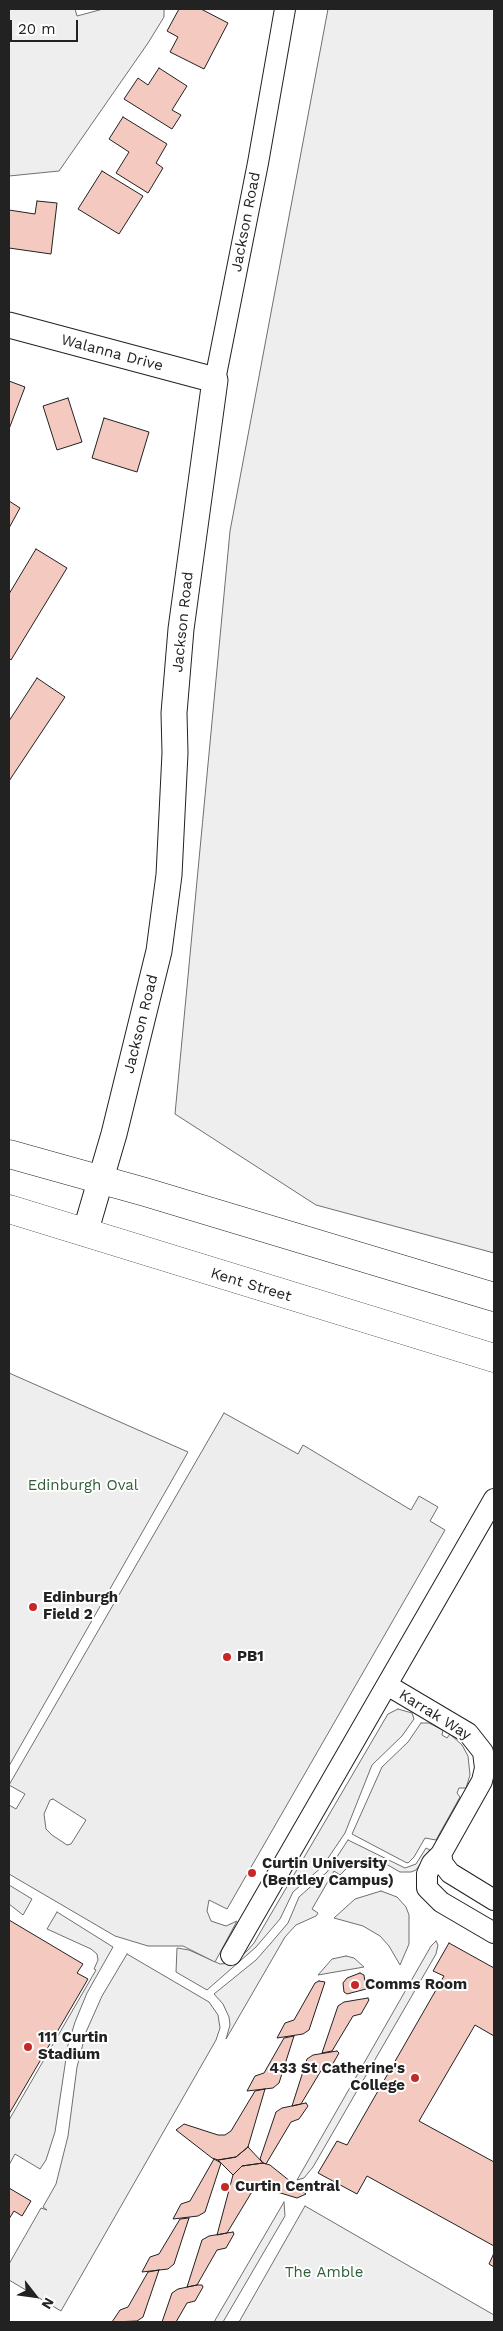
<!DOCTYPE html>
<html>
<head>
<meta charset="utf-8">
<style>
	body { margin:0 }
	#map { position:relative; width:503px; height:2331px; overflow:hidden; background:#fff; font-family:"Work Sans",sans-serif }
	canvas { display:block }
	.frame { position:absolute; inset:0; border:10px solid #222; pointer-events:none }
	.north { position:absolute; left:10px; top:2271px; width:50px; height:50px; -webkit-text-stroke:4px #fff; paint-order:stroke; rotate:120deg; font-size:14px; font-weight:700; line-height:20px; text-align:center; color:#222 }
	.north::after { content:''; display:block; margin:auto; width:18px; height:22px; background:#222; clip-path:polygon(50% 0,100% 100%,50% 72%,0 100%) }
	.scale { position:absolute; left:10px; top:20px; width:68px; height:22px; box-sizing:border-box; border:2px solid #222; border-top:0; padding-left:6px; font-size:15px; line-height:18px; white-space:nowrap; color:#222; -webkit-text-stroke:4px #fff; paint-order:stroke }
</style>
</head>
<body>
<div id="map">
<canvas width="503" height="2331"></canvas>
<div class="frame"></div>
<div class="north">N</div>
<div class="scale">20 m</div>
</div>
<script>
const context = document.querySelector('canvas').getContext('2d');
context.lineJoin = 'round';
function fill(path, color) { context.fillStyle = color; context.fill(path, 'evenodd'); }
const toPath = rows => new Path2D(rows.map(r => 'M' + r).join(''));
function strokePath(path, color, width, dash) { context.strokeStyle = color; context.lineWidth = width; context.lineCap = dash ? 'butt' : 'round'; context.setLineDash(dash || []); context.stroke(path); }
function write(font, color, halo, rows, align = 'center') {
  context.font = font + ' "Work Sans",sans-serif'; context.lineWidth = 4; context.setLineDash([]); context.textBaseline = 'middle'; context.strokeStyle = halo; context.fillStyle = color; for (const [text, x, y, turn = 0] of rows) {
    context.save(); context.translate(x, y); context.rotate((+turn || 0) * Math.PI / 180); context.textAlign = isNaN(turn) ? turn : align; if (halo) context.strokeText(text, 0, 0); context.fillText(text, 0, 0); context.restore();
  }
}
const green = toPath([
	[9,9,75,9,77,16,103,9,164,9,164,17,148,43,59,171,9,176,9,9],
	[328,9,494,9,494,1253,316,1205,175,1114,230,531,328,9],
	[9,1373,188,1452,9,1766,9,1373],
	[398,1709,412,1713,414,1719,402,1736,372,1765,345,1833,322,1867,293,1892,280,1919,256,1947,207,1990,176,1972,177,1948,189,1950,220,1964,232,1963,247,1951,254,1943,385,1719,388,1714,398,1709],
	[421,1723,429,1723,443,1730,442,1735,447,1738,450,1734,462,1745,468,1756,470,1775,466,1788,459,1788,457,1793,460,1797,436,1840,425,1838,414,1857,408,1863,405,1862,352,1834,382,1767,408,1742,421,1723],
	[348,1840,405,1868,416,1864,426,1848,430,1850,416,1870,411,1872,400,1872,379,1860,367,1858,353,1862,340,1875,334,1871,312,1909,318,1913,316,1916,296,1925,285,1937,226,2039,230,2025,229,2017,223,2004,214,1994,256,1960,271,1943,288,1923,299,1897,327,1872,348,1840],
	[9,1885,32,1899,23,1915,9,1904,9,1885],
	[381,1891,397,1897,406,1907,409,1915,409,1944,400,1965,389,1946,380,1936,363,1926,334,1918,355,1899,381,1891],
	[57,1912,113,1947,87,1993,75,2022,68,2045,55,2132,46,2160,40,2169,15,2154,9,2165,9,2120,96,1970,94,1969,98,1960,97,1954,91,1949,47,1929,57,1912],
	[436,1941,438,1945,436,1954,313,2167,304,2178,297,2180,431,1946,436,1941],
	[127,1954,209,2002,218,2015,220,2028,216,2040,61,2311,9,2280,9,2264,41,2208,47,2210,43,2207,56,2184,68,2136,77,2067,86,2032,102,1996,127,1954],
	[346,1956,354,1958,364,1967,318,1975,332,1959,346,1956],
	[284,2202,285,2216,223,2322,214,2322,284,2202],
	[305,2206,494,2315,494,2322,239,2322,305,2206]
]);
fill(green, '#eee');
strokePath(green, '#6f6f6f', 1);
const parking = toPath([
	[224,1413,298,1454,303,1445,411,1510,419,1496,438,1507,430,1521,445,1530,227,1909,209,1900,207,1911,211,1921,226,1926,237,1921,215,1962,183,1946,148,1946,115,1936,9,1874,9,1805,16,1809,25,1794,9,1785,224,1413],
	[53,1799,86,1820,71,1844,67,1845,52,1835,46,1829,44,1814,50,1800,53,1799]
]);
fill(parking, '#ededed');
strokePath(parking, '#6f6f6f', 1);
const building = toPath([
	[179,9,201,9,228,23,204,69,170,52,178,37,167,31,179,9],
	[159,68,187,86,172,110,181,115,172,129,124,99,138,78,148,85,159,68],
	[123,117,167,144,156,163,163,168,148,193,116,173,129,152,109,139,123,117],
	[102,171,143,196,119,234,78,209,102,171],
	[37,201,57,203,51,254,9,248,9,210,35,214,37,201],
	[9,381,25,387,9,429,9,381],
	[68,398,82,442,57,450,43,406,68,398],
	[104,418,149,432,137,472,92,458,104,418],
	[9,501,20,508,9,528,9,501],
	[36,549,67,568,11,660,9,658,9,594,36,549],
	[37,678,65,697,9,781,9,721,37,678],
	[9,1920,83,1964,77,1973,88,1979,9,2114,9,1920],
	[449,1943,494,1968,494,2036,475,2025,419,2121,494,2162,494,2246,367,2176,357,2194,318,2173,337,2141,347,2145,444,1976,433,1971,449,1943],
	[360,1973,364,1975,366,1989,347,1994,344,1992,343,1983,347,1978,360,1973],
	[319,1981,325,1982,309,2030,303,2034,277,2038,285,2023,294,2020,315,1983,319,1981],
	[368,1998,369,2000,361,2014,353,2016,332,2051,322,2053,338,2006,344,2002,368,1998],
	[294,2036,279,2083,273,2088,247,2091,255,2076,264,2073,284,2038,294,2036],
	[337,2051,339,2053,331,2067,322,2069,301,2104,292,2106,307,2059,313,2055,337,2051],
	[265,2089,248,2147,236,2157,218,2160,212,2158,176,2130,184,2124,218,2135,225,2135,231,2131,255,2091,265,2089],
	[306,2103,308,2106,299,2119,291,2122,266,2164,263,2163,260,2159,276,2112,282,2108,306,2103],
	[248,2147,263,2163,242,2166,233,2175,218,2160,236,2157,248,2147],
	[214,2159,221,2163,205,2212,198,2216,173,2219,181,2204,190,2201,214,2159],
	[263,2163,270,2165,306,2194,297,2198,264,2188,253,2190,227,2233,217,2235,233,2175,242,2166,263,2163],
	[9,2188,31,2201,22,2216,14,2211,9,2219,9,2188],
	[189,2218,174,2264,168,2269,142,2272,150,2257,159,2254,180,2219,189,2218],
	[233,2232,234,2234,226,2248,217,2250,197,2285,187,2287,202,2240,209,2236,233,2232],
	[494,2253,494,2267,489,2264,494,2253],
	[159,2270,143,2317,137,2321,112,2322,120,2310,128,2307,148,2272,159,2270],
	[197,2285,202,2285,203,2287,195,2301,187,2303,176,2322,162,2322,172,2293,178,2289,197,2285]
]);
fill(building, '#f3c9c0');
strokePath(building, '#222', 1);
const minor = toPath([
	[215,380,258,163,285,9],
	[387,1685,468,1733,483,1752,485,1768,482,1781,441,1854,432,1863,427,1874,427,1888,441,1902,494,1933],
	[441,1854,443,1864,450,1873,494,1900],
	[231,1955,494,1499]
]);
const tertiary = toPath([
	[9,325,215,380,181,629,174,713,175,753,169,875,159,951,114,1134,85,1233]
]);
const primary = toPath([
	[9,1154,145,1192,494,1297],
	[9,1209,494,1358]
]);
strokePath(minor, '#222', 22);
strokePath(tertiary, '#222', 27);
strokePath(primary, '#222', 29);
strokePath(minor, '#fff', 20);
strokePath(tertiary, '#fff', 25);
strokePath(primary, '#fff', 28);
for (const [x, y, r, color] of [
	[33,1607,5,"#c62828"],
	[227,1657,5,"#c62828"],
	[252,1873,5,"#c62828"],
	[355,1985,5,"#c62828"],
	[28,2047,5,"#c62828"],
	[415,2078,5,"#c62828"],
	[225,2187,5,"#c62828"]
]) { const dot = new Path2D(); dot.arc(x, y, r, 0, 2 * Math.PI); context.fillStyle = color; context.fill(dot); strokePath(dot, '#fff', 2); }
write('15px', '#222', '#fff', [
	["Jackson Road",246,222,-79],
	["Walanna Drive",112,353,15],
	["Jackson Road",183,622,-84],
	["Jackson Road",141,1024,-76],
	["Kent Street",251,1285,17],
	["Karrak Way",435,1715,32]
]);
write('15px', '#2f5e38', '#fff', [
	["Edinburgh Oval",83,1486],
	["The Amble",324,2273]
]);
write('bold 15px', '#222', '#fff', [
	["Edinburgh",43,1598],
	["Field 2",43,1615],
	["PB1",237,1657],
	["Curtin University",262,1864],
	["(Bentley Campus)",262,1881],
	["Comms Room",365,1985],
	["111 Curtin",38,2038],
	["Stadium",38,2055],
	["433 St Catherine's",405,2069,"right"],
	["College",405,2086,"right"],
	["Curtin Central",235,2187]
], 'left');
</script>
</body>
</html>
